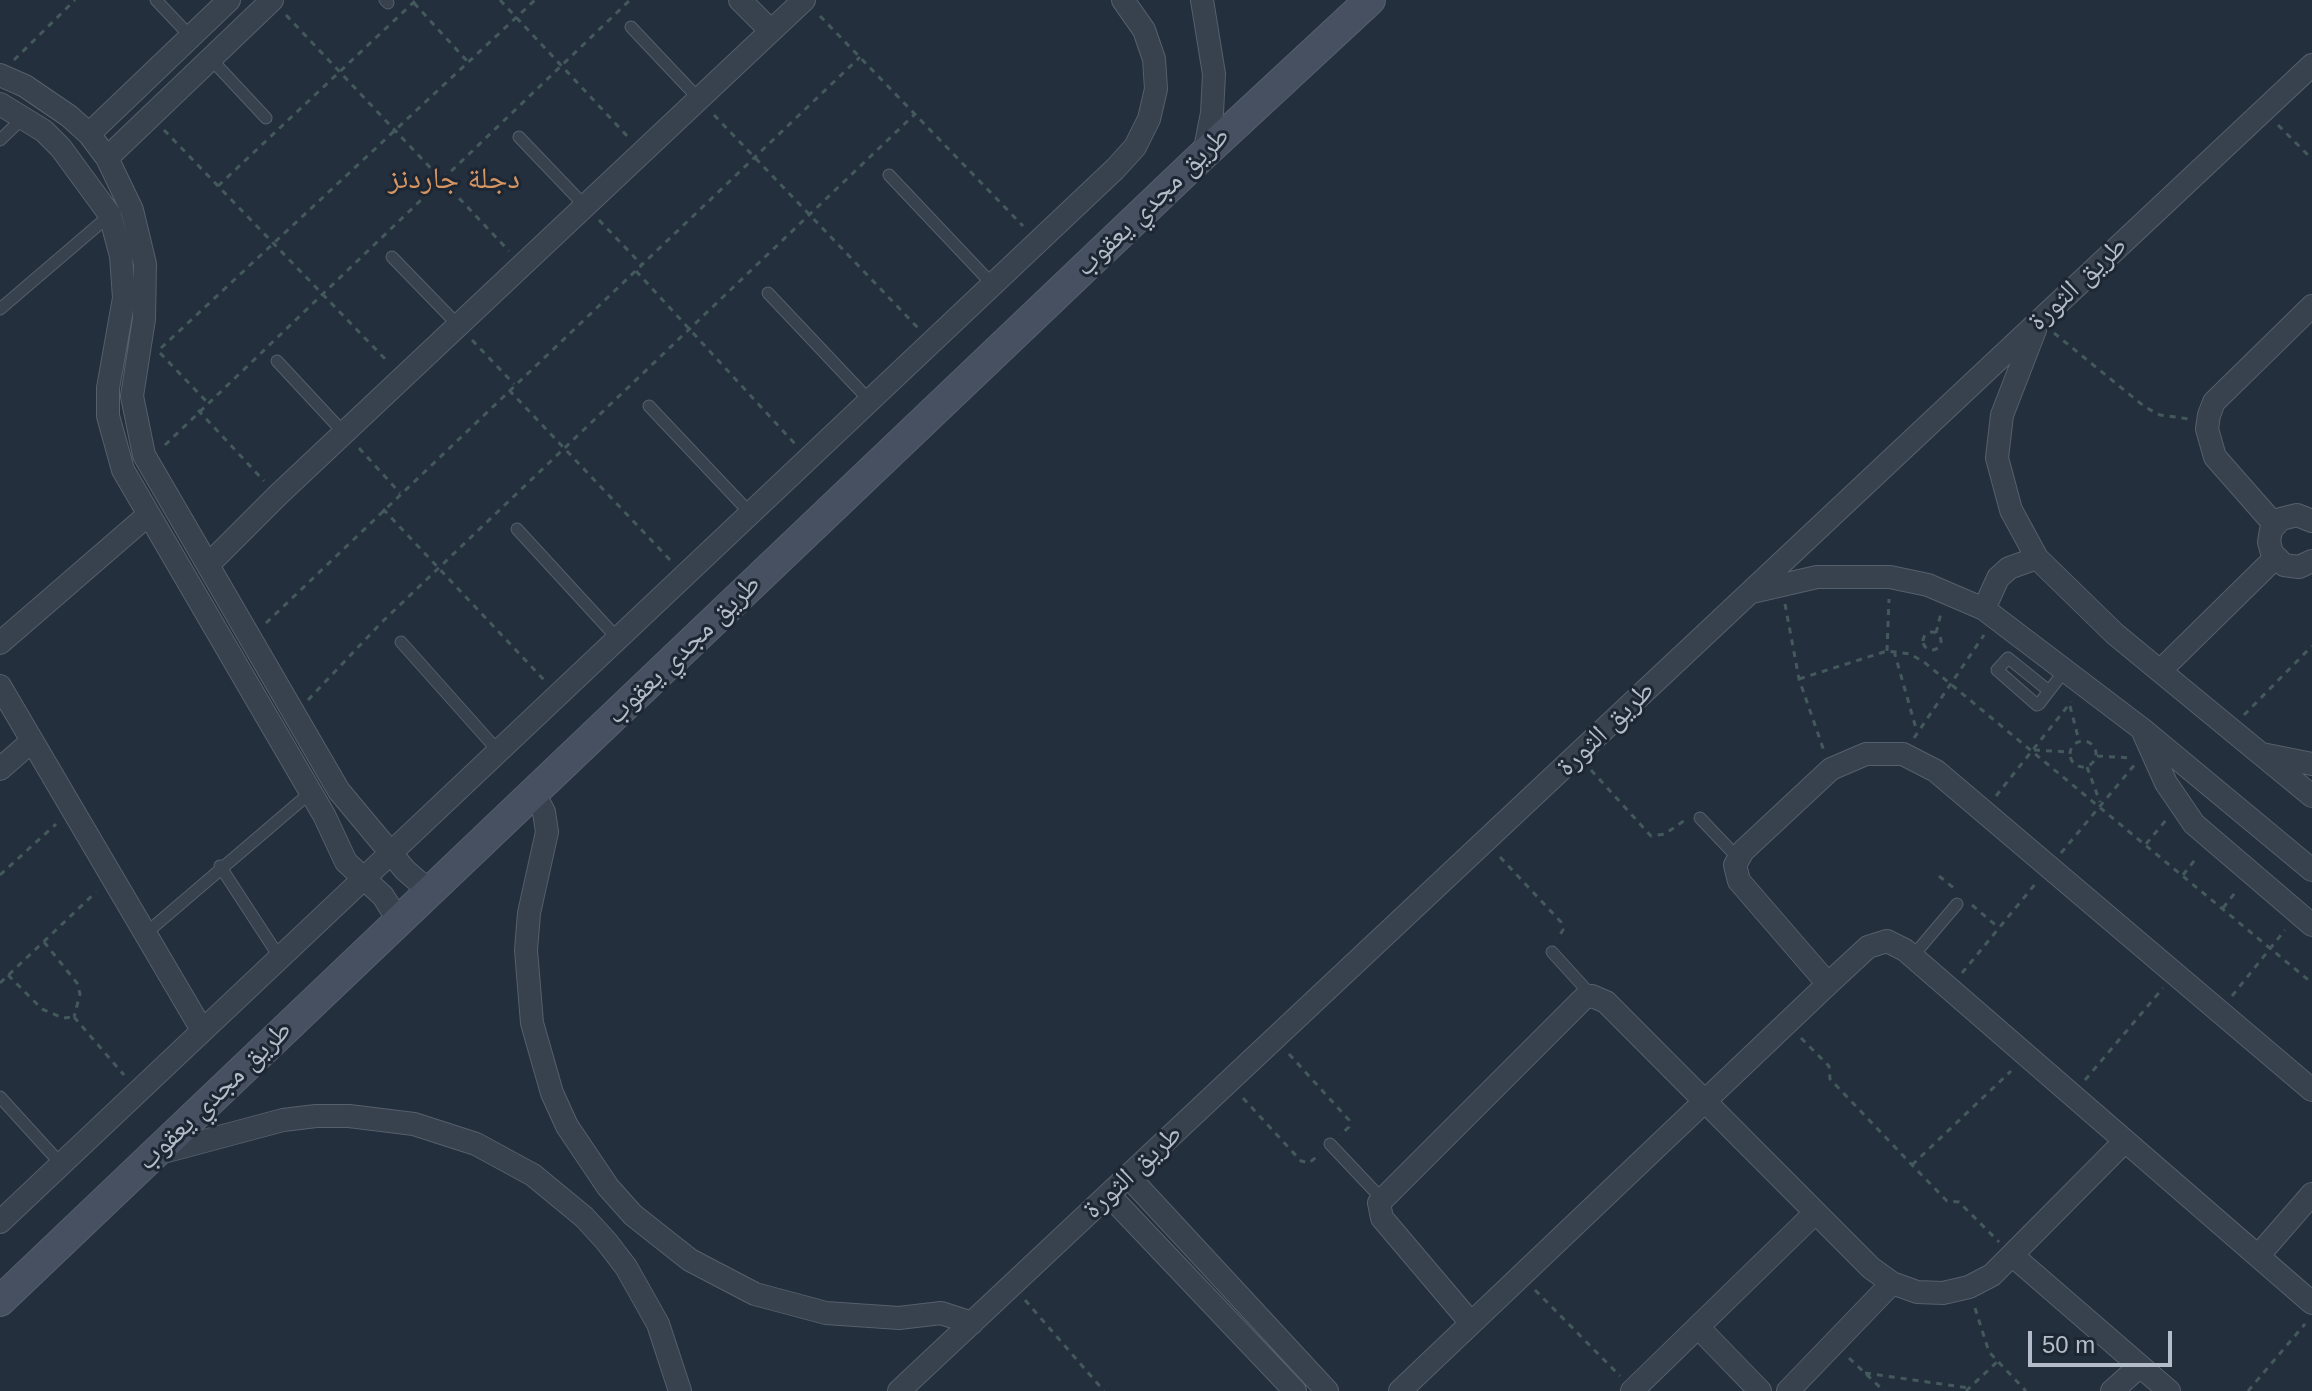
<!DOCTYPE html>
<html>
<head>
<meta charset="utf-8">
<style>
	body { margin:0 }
	#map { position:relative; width:2312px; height:1391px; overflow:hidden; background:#242f3e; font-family:Arial,sans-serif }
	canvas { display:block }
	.scale { position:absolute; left:2028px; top:1331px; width:144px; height:36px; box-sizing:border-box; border:4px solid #b4bcc9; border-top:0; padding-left:10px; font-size:24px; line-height:28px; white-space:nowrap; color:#b4bcc9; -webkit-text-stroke:6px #1d2633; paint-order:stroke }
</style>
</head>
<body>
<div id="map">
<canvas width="2312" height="1391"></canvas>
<div class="scale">50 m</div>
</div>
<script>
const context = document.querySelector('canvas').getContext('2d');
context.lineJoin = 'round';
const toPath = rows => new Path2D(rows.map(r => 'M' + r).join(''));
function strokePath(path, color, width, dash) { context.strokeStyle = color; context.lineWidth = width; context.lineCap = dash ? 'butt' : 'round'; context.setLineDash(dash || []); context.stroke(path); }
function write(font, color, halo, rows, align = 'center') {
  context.font = font + ' Arial,"Noto Naskh Arabic",sans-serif'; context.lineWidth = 6; context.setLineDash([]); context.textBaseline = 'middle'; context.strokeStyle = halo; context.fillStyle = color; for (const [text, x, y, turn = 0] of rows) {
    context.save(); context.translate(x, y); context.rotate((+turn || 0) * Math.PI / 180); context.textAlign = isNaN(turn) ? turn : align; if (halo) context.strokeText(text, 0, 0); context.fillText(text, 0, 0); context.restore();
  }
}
const lane = toPath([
	[156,0,191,37],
	[385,0,388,3],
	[631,27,699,99],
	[210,58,266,118],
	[519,137,585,206],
	[0,140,24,117],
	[889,175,993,285],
	[392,257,458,325],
	[768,293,870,401],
	[0,309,110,215],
	[277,361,344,433],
	[649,406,751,514],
	[517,529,618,639],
	[401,642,499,752],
	[2049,691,2008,658,1997,670,2037,705,2039,704,2066,669],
	[1700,818,1738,858],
	[220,866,280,958],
	[145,934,310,793],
	[1552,952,1592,996],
	[1912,957,1957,904],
	[0,1097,61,1164],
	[1330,1144,1381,1198]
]);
const street = toPath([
	[740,0,771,31],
	[1202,0,1214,74,1212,113,1204,154],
	[0,75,25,86,69,116,89,134,107,158,132,210,145,264,144,319,132,396,144,455,339,791,405,870,428,890],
	[0,104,44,131,61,148,110,215,121,256,124,298,108,388,108,416,123,470,324,815,346,862,383,896,398,920],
	[89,134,229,0],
	[107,158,272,0],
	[2035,330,2002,415,1997,458,2011,510,2037,558,2115,634,2312,796],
	[2312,521,2297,515,2281,519,2271,530,2269,542,2272,553,2284,565,2299,567,2312,561],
	[2274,524,2215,457,2207,429,2209,415,2214,402,2312,306],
	[208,565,278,495,804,0],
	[1752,592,1817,577,1890,577,1928,585,1984,609,2142,729,2312,870],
	[1984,609,1998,578,2009,568,2037,558],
	[0,643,148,515],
	[2160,671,2275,558],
	[0,686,202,1030],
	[2144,734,2166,783,2194,824,2312,925],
	[2262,754,2312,764],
	[0,769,32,741],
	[534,793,544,812,547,832,529,913,526,950,532,1023,552,1093,567,1126,608,1187,633,1215,690,1260,755,1294,826,1313,899,1318,941,1313,972,1323],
	[1828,984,1739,881,1735,865,1743,851,1831,769,1866,754,1903,754,1936,771,2312,1090],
	[156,1154,283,1120,316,1116,349,1116,414,1124,476,1144,533,1175,584,1217,606,1241,626,1267,658,1324,680,1391],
	[1128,1176,1327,1391],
	[1109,1195,1295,1391],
	[0,1222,1115,169,1135,147,1149,119,1156,89,1154,59,1144,30,1123,0],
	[2013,1256,2169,1391],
	[2258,1256,2312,1194],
	[1471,1323,1382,1218,1379,1203,1584,998,1592,996,1606,1002,1871,1268,1892,1283,1917,1292,1943,1293,1969,1287,1992,1275,2125,1141],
	[1698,1327,1760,1391],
	[899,1391,2312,65],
	[1400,1391,1828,984,1868,947,1887,941,1905,950,2312,1303],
	[1632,1391,1815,1213],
	[1788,1391,1892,1283],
	[2112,1391,2140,1366]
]);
const secondary = toPath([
	[0,1301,1204,154,1370,0]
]);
strokePath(lane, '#565f6c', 13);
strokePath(street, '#565f6c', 24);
strokePath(secondary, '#565f6c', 32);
strokePath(toPath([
	[500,0,629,138],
	[414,3,468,62],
	[286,15,509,251],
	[820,16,1023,226],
	[14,60,75,0],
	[714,115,919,329],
	[2278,125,2312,159],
	[164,130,389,363],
	[218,186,416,0],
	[599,220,641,264],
	[636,271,796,445],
	[2054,333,2145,407,2160,415,2190,419],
	[472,340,514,384],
	[161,348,535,0],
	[160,353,207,402],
	[509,390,672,562],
	[198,410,264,481],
	[165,445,630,0],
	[359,448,400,493],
	[383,509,545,681],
	[1785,604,1799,679,1824,751],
	[266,623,860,57],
	'1923 641a9 9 0 1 1 18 0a9 9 0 1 1-18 0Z',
	[1936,633,1941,613],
	[1887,651,1889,599],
	[1894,651,1917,732],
	[1799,679,1887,651,1910,654,1924,662,2312,983],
	[308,700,382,622,915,114],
	[2070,706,2079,741],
	[2244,715,2312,646],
	[1914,738,1984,635],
	'2070 754a13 13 0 1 1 26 0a13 13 0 1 1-26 0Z',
	[2034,750,2070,752],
	[2097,756,2132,758],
	[2087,767,2100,802],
	[1591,770,1651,836,1665,834,1685,820],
	[1996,796,2071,702],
	[2146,844,2167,819],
	[2061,853,2136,763],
	[1500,857,1561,922,1563,930,1557,939],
	[0,875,56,824],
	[2183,875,2198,856],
	[1939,876,1955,889],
	[1972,905,1999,928],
	[2223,908,2238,889],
	[44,942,77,983,80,994,74,1017],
	[1962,973,2036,883],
	[8,975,42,1009,63,1018,74,1017],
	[0,983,96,892],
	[2232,996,2285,930],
	[74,1017,124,1075],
	[1801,1038,1829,1066,1830,1079,1912,1165,1947,1201,1959,1202,1999,1242],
	[1289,1054,1349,1120,1349,1127,1340,1135],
	[2085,1080,2163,988],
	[1243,1098,1301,1161,1309,1163,1320,1154],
	[1912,1165,2011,1071],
	[1535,1290,1620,1376],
	[1025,1300,1104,1391],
	[1975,1308,1989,1352,2026,1391],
	[1849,1358,1884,1391],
	[1865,1373,1969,1388],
	[1966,1391,1998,1361],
	[2248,1391,2305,1324]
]), '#44595c', 3, [6, 6]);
strokePath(lane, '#38414e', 11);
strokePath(street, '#38414e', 22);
strokePath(secondary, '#465061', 30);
write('28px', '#b4bcc9', '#1d2633', [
	["طريق مجدي يعقوب",1153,202,-44],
	["طريق الثورة",2078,284,-43],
	["طريق مجدي يعقوب",684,650,-44],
	["طريق الثورة",1606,729,-44],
	["طريق مجدي يعقوب",215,1096,-44],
	["طريق الثورة",1133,1172,-43]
]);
write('30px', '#d59563', '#1d2633', [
	["دجلة جاردنز",454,180]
]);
</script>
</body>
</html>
